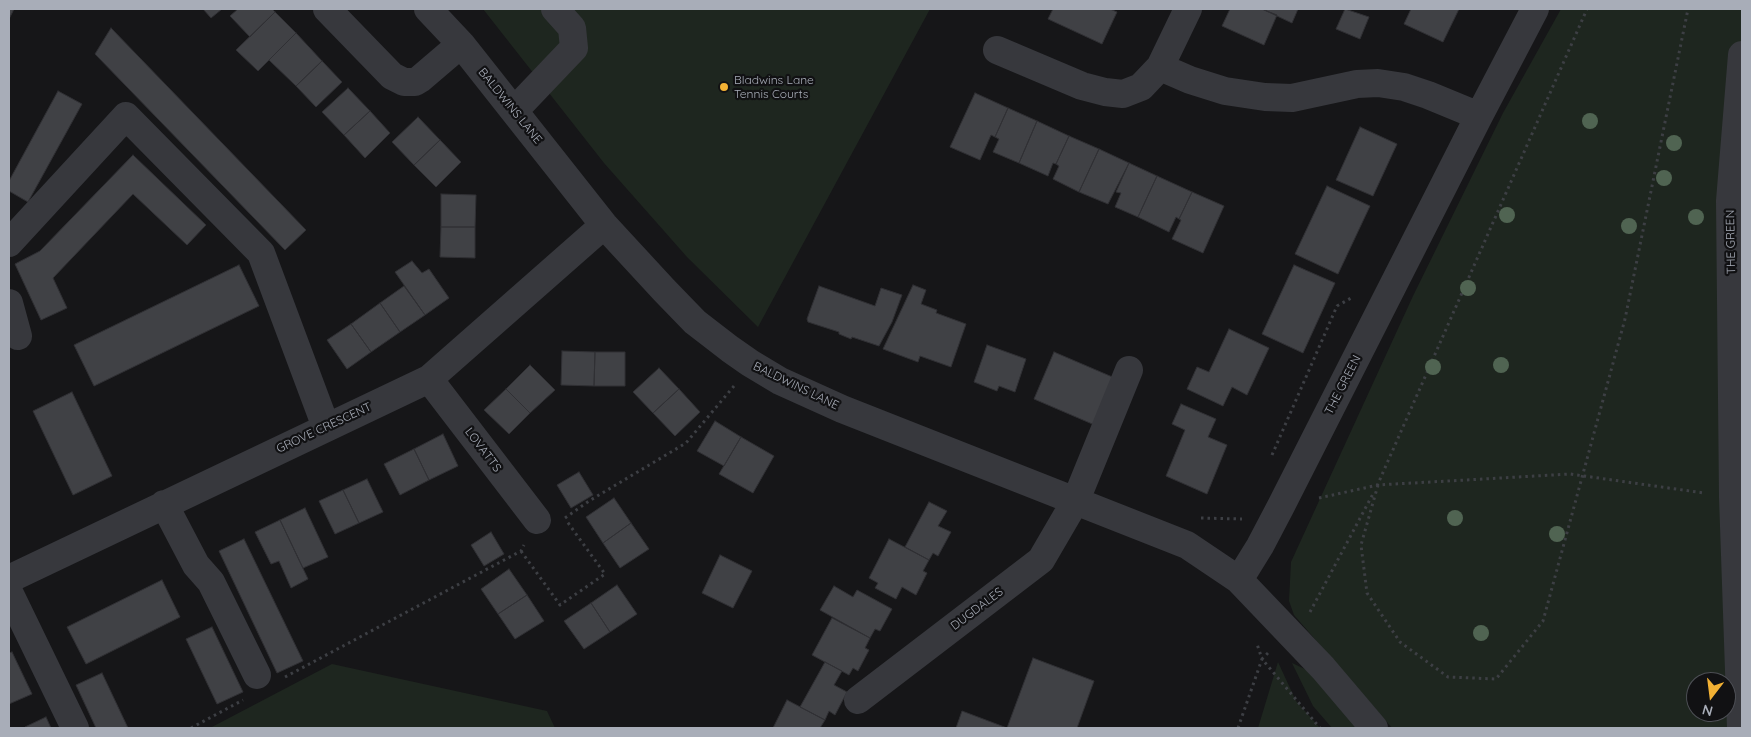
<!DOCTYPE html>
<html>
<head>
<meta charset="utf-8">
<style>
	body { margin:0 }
	#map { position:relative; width:1751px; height:737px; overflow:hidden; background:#161618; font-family:Quicksand,sans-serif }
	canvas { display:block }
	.frame { position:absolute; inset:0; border:10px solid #a8adb8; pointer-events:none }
	.north { position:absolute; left:1686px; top:672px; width:50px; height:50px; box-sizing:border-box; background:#111113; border:1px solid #4d4f55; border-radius:50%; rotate:195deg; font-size:14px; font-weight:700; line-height:20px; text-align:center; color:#a8adb8 }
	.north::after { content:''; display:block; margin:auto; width:18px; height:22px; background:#f2b134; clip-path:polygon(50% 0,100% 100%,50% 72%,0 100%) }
</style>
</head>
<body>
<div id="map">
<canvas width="1751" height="737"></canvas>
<div class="frame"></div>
<div class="north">N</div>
</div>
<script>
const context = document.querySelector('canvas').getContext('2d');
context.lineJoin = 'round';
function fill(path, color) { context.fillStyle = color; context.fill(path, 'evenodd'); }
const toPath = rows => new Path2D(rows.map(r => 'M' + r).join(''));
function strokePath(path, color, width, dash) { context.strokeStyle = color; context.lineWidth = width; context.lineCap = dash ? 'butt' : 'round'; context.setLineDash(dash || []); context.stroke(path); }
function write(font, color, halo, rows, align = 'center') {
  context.font = font + ' Quicksand,sans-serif'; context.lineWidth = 4.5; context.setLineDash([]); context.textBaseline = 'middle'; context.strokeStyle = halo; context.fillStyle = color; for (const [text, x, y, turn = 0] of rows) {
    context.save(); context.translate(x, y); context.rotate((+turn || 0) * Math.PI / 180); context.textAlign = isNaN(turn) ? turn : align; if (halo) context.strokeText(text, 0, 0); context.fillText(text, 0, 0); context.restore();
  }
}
fill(toPath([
	[483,9,930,9,758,327,687,257,604,163],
	[1561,9,1742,9,1741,728,1392,728,1294,615,1289,601,1291,562,1413,296,1503,113],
	[1696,682,1726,682,1726,712,1696,712],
	[1278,662,1296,701,1320,728,1258,728],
	[1292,663,1311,672,1360,728,1332,728,1313,706],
	[332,664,547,711,555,728,210,728]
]), '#1e261f');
const building = toPath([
	[9,9,14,9,9,19,9,9],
	[203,9,222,9,211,18,203,9],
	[238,9,272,9,275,12,250,37,230,16,238,9],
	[1053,9,1110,9,1117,12,1102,44,1048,19,1053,9],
	[1230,9,1262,9,1277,15,1264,45,1222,26,1230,9],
	[1262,9,1298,9,1292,23,1262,9],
	[1345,9,1369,17,1360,39,1336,29,1345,9],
	[1411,9,1459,9,1443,42,1404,24,1411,9],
	[275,12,296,33,258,71,236,50,275,12],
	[111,28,306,230,285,250,95,54,111,28],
	[296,33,322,61,296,86,269,60,296,33],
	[322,61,342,82,316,107,296,86,322,61],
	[348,88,370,111,344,135,322,112,348,88],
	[58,91,82,104,28,202,9,191,9,181,58,91],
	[975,93,1008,108,995,137,991,135,980,160,950,147,975,93],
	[1008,108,1037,121,1019,163,993,152,999,139,995,137,1008,108],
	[370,111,390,133,365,158,344,135,370,111],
	[418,117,440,140,414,165,392,142,418,117],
	[1037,121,1069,136,1056,164,1053,163,1048,176,1019,163,1037,121],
	[1360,127,1397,144,1373,196,1336,180,1360,127],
	[1069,136,1099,149,1079,192,1053,179,1059,166,1056,164,1069,136],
	[440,140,461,162,436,187,414,165,440,140],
	[1099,149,1129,163,1108,204,1079,192,1099,149],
	[133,155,206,225,187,245,133,194,53,278,67,308,41,320,15,264,40,251,133,155],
	[1129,163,1157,176,1138,217,1115,207,1121,193,1116,192,1129,163],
	[1157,176,1192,192,1179,219,1176,217,1169,232,1138,217,1157,176],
	[1327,186,1370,206,1338,274,1295,254,1327,186],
	[1192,192,1224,206,1203,253,1172,239,1181,220,1179,219,1192,192],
	[441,194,476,195,475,227,441,227,441,194],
	[441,227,475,227,475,258,440,257,441,227],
	[412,261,422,273,429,269,449,298,425,315,395,272,412,261],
	[239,265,259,306,94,386,74,345,239,265],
	[1294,265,1335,283,1303,353,1262,334,1294,265],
	[913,285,926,290,921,304,937,310,936,313,966,324,951,367,920,356,918,362,883,349,913,285],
	[404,286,425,315,400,332,380,303,404,286],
	[819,286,875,306,881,288,902,295,892,322,879,346,852,337,851,339,839,334,839,332,808,322,807,319,819,286],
	[380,303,400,332,371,352,351,324,380,303],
	[351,324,371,352,347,369,327,340,351,324],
	[1229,329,1269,348,1247,395,1232,387,1223,406,1187,389,1197,367,1209,372,1229,329],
	[987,345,1026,359,1015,392,999,386,997,391,974,382,987,345],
	[562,351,595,352,594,386,561,385,562,351],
	[595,352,625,352,625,386,594,386,595,352],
	[1054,352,1117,379,1097,426,1034,399,1054,352],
	[530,365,555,390,530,413,506,389,530,365],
	[659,368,679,389,653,413,633,392,659,368],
	[506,389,530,413,509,434,484,410,506,389],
	[679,389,700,412,675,436,653,413,679,389],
	[72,392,112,476,73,495,33,411,72,392],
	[1181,404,1216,419,1208,437,1227,445,1207,494,1166,476,1185,430,1172,424,1181,404],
	[715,421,741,437,724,466,697,451,715,421],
	[443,434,458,466,429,480,414,449,443,434],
	[741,437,774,456,753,493,719,474,741,437],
	[414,449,429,480,400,495,384,464,414,449],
	[579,472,593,495,571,508,557,485,579,472],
	[367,479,383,512,359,523,343,490,367,479],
	[343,490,359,523,335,534,319,501,343,490],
	[614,498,631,523,603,543,586,517,614,498],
	[929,502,947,511,938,526,951,532,938,556,933,553,929,560,905,547,929,502],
	[305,508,328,557,303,568,280,520,305,508],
	[280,520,308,579,291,588,279,561,271,564,255,532,280,520],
	[631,523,649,549,620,568,603,543,631,523],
	[491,532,504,554,484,566,471,545,491,532],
	[244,539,303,661,277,673,219,551,244,539],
	[889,539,929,560,923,571,927,573,916,595,902,587,896,599,875,588,878,583,869,578,889,539],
	[720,555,752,571,733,608,702,593,720,555],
	[509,569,527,595,498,614,481,589,509,569],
	[162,580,180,617,86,664,67,627,162,580],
	[617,585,637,614,610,632,591,603,617,585],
	[834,586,853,597,857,590,892,609,880,631,875,629,870,638,820,610,834,586],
	[527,595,544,621,515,639,498,614,527,595],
	[591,603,610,632,584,649,564,621,591,603],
	[832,618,870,638,865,648,869,650,858,671,853,668,849,675,812,655,832,618],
	[212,627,243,692,217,704,186,639,212,627],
	[12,652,32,694,9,704,9,653,12,652],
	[1033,658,1094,681,1077,728,956,728,962,711,1007,728,1033,658],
	[825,662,842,671,834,685,847,692,835,715,829,711,825,720,800,707,825,662],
	[102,673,128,728,96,728,76,685,102,673],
	[787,700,825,720,820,728,773,728,787,700],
	[46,717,51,728,25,728,25,727,46,717]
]);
fill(building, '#404145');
strokePath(building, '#303034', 1);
strokePath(toPath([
	[1272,455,1337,306,1353,297],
	[1378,485,1361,545,1367,593,1400,642,1448,677,1496,679,1543,621,1625,319,1688,9],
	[1377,486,1587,9],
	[1319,498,1378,485,1570,474,1704,493],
	[565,518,589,501,686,443,734,386],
	[1201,518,1242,519],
	[521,551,560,605,605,574,566,520],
	[1310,612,1374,492],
	[1268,653,1262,659,1320,728],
	[285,677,521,551,524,545],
	[191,728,243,700],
	[1238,728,1262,659,1257,644]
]), '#3d3f44', 3, [2.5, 4]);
strokePath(toPath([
	[327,9,392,76,404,82,415,82,420,79,461,44],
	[428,9,461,44,604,225,664,290,695,322,730,349,750,363,780,381,842,409,1187,545,1239,580,1323,668,1374,728],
	[1188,9,1160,67,1190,80,1225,91,1265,97,1292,98,1357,84,1378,83,1404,87,1428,95,1479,116],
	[997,50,1082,86,1105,92,1123,94,1141,87,1160,67],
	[514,111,574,48,572,28,555,9],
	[9,243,126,116,261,253,326,427],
	[9,303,18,336],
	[429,379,537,520],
	[164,504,196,565,211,582,257,675],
	[9,579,429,379,604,225],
	[1239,580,1260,546,1281,506,1479,116,1535,9],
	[9,592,75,728],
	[858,700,1041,560,1076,500,1129,370],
	[1741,728,1733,497,1730,201,1742,55]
]), '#37383d', 28);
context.fillStyle = '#506452';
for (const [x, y] of [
	[1590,121],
	[1674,143],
	[1664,178],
	[1507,215],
	[1696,217],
	[1629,226],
	[1468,288],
	[1501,365],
	[1433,367],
	[1455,518],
	[1557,534],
	[1481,633]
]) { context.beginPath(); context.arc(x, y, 8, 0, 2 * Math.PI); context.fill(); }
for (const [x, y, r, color] of [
	[724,87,5,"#f2b134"]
]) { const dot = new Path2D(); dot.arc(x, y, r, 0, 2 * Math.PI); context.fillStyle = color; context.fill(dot); strokePath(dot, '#111113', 2); }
write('12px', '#a8adb8', '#111113', [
	["Bladwins Lane",734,80],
	["Tennis Courts",734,94]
], 'left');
write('12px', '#a8adb8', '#111113', [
	["BALDWINS LANE",510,106,51],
	["THE GREEN",1731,242,-91],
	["THE GREEN",1343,385,-63],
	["BALDWINS LANE",796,386,26],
	["GROVE CRESCENT",324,428,-25],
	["LOVATTS",483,450,53],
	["DUGDALES",977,609,-37]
]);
</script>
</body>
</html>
